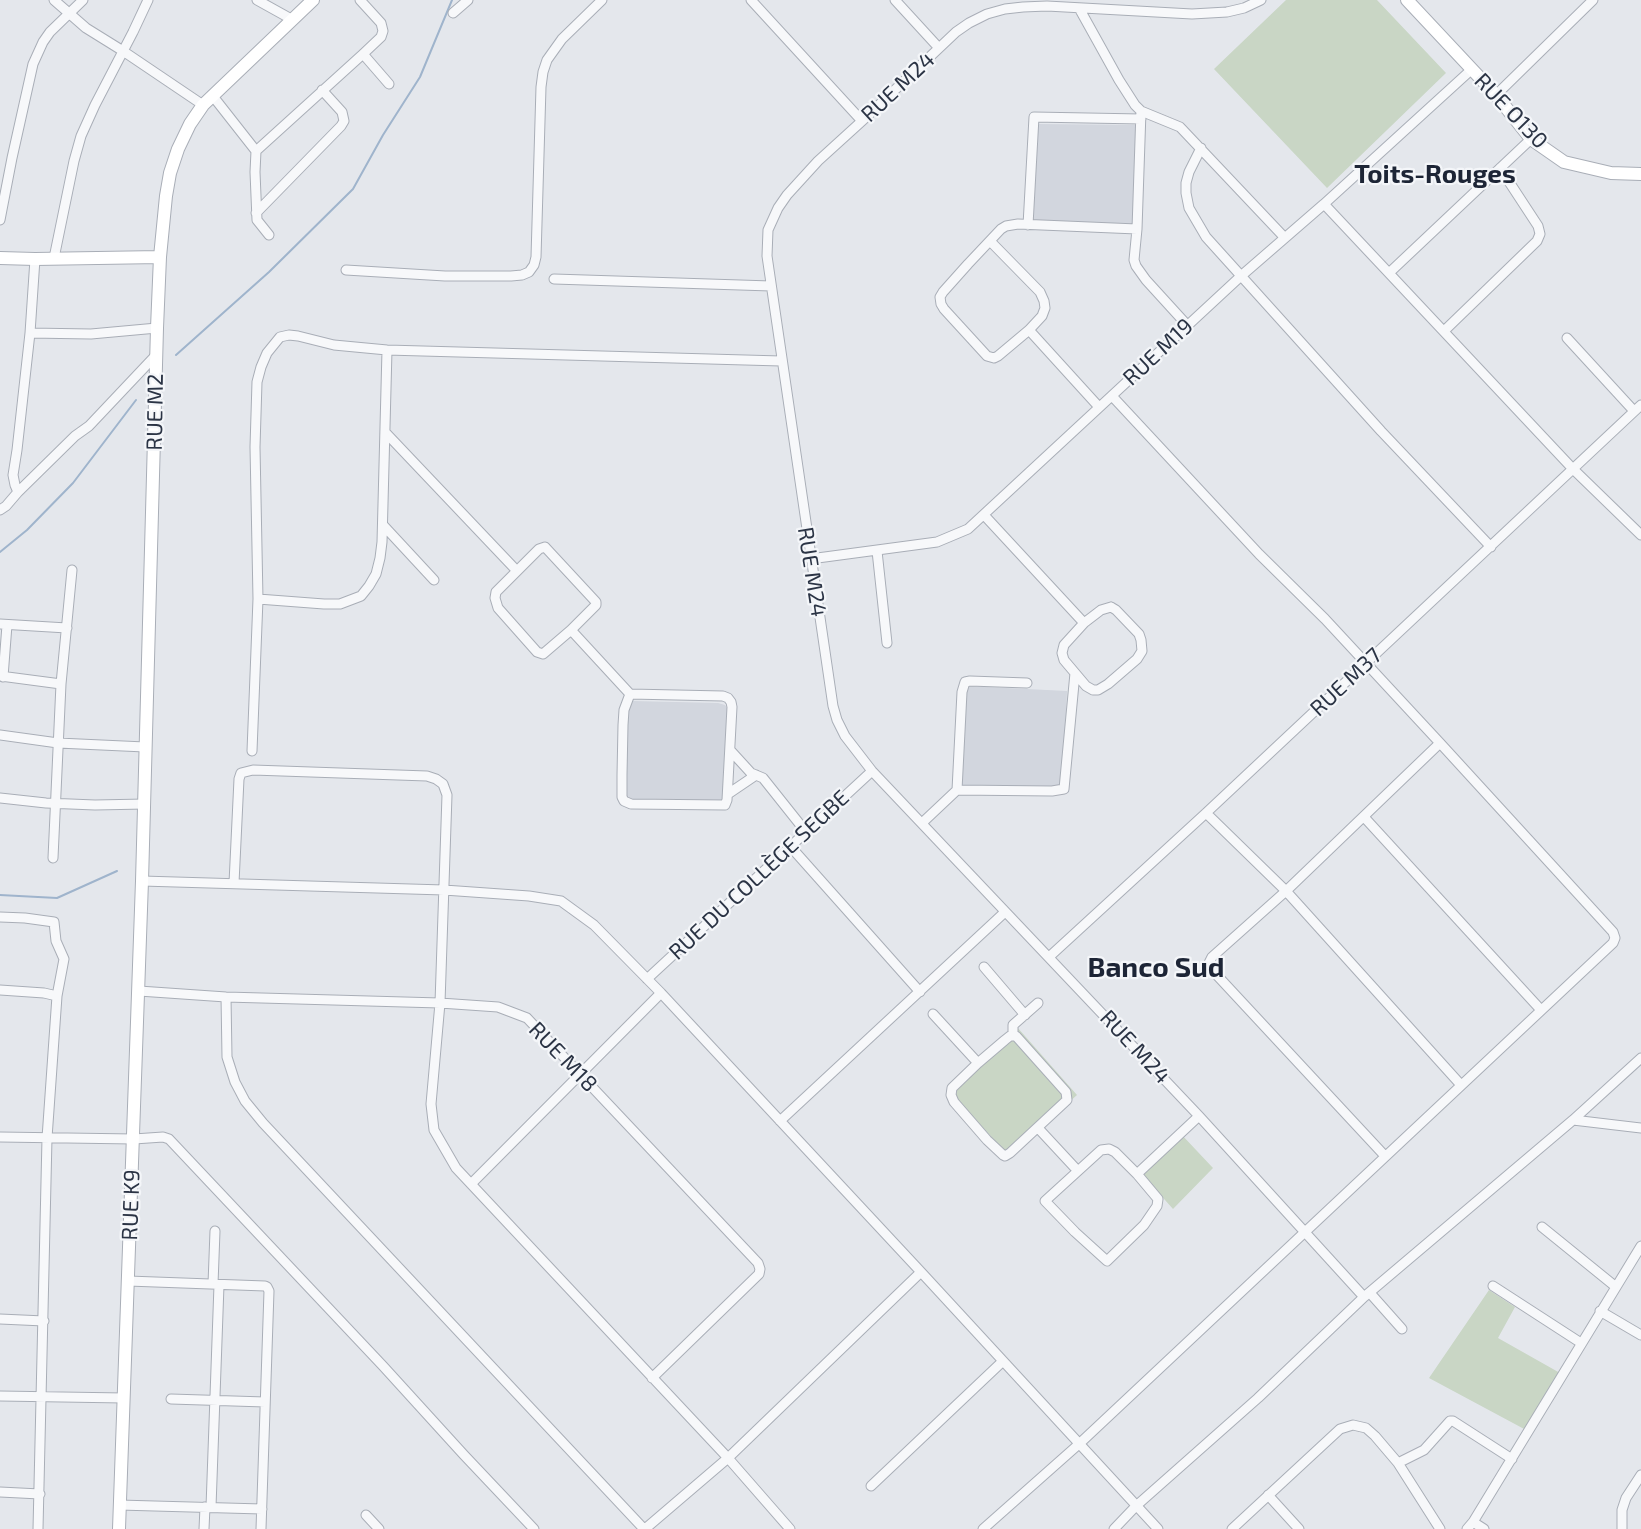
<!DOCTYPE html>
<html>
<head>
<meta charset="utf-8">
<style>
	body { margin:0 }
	canvas { display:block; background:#e4e7ec }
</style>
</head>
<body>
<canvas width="1641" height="1529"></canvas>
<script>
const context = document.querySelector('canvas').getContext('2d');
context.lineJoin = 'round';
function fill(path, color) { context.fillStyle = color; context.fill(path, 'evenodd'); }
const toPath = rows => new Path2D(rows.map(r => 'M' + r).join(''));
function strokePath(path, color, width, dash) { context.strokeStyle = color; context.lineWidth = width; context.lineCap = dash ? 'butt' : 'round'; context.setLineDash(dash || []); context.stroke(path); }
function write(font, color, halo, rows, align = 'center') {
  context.font = font + ' "Exo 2",sans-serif'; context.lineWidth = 4.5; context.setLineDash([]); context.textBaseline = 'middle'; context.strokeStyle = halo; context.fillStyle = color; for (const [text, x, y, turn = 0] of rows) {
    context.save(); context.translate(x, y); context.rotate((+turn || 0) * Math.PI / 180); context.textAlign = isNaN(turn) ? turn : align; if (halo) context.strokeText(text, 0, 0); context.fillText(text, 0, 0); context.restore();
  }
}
fill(toPath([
	[1038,124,1137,125,1133,227,1033,225],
	[966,686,1067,691,1063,789,961,786],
	[633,701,718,703,725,705,727,708,724,805,625,800,626,712,630,703]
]), '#d2d6de');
fill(toPath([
	[1286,0,1377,0,1446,73,1327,188,1214,69],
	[1017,1027,1077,1095,1009,1156,947,1089],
	[1181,1134,1213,1168,1173,1209,1141,1173],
	[1489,1290,1515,1307,1498,1338,1560,1373,1526,1430,1429,1378]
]), '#c9d6c5');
strokePath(toPath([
	[176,355,269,272,353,189,383,135,420,77,452,0],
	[0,552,27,530,73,483,136,400],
	[0,895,57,898,117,871]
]), '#9fb4cc', 2);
const street = toPath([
	[54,0,86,28,123,51,203,105],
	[257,0,293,20],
	[751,0,862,121],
	[895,0,939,48],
	[1261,0,1244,8,1227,12,1192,14,1047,6,1023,7,1005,9,987,14,969,23,956,32,862,121,818,161,787,195,778,208,768,230,767,256,833,706,837,720,845,736,872,771,1199,1116,1364,1297],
	[1079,8,1119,80,1135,105,1141,111,1180,127,1285,238],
	[453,13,468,0],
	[363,54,389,84],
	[212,95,256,151],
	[1496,95,1593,0],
	[1141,111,1137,229,1134,260,1136,266,1146,280,1187,325],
	[1201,148,1189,172,1186,183,1186,193,1189,208,1206,237,1381,431,1491,547],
	[1324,204,1572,468,1641,535],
	[256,213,341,126,344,121,342,112,322,90],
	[0,220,12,158,33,64,43,42,50,32,83,0],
	[1028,225,1034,117,1141,119],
	[269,235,257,220,255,172,256,151,363,54,381,37,383,31,381,23,360,0],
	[990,241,1040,292,1044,301,1045,308,1042,316,1029,330,998,356,994,358,987,356,944,309,941,304,940,297,943,292,968,264,1001,229,1006,226,1018,224,1137,229],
	[54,258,74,161,81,136,95,105,133,32,148,0],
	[35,259,30,333,17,450,13,475,15,485,18,492,75,436,89,426,157,354],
	[346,270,445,276,511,276,522,275,529,272,534,265,536,257,541,87,543,72,547,60,562,39,602,0],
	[1389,273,1531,139],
	[554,279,771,286],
	[1029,330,1099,407],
	[1444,331,1537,241,1540,234,1538,226,1500,168],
	[30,333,91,334,157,328],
	[1567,338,1634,411],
	[385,432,517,571],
	[0,510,6,506,18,492],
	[984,515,1084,623],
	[383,525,434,580],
	[545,547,596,602,596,605,571,630,543,654,537,652,498,608,495,598,496,592,539,549,545,547],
	[877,551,887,643],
	[810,559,937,542,968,529,1241,276,1324,204,1471,70],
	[258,599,324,604,340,604,361,596,369,586,376,574,380,558,382,542,387,350],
	[1111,607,1116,610,1139,634,1141,640,1142,651,1137,659,1108,684,1098,690,1093,690,1086,686,1064,660,1062,653,1064,645,1084,623,1101,610,1111,607],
	[0,624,67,628],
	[571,630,630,694,723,696,728,698,731,702,732,707,727,800,725,805,631,804,624,801,622,797,622,775,623,725,624,710,630,694],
	[0,676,61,684],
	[3,677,7,625],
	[0,735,58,743,145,747],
	[730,750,751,773,763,778,806,832],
	[252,751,258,599,255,447,257,382,261,367,267,353,280,337,289,335,298,336,334,345,387,350,781,361],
	[957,790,962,692,965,682,970,681,1027,683],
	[728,794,756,775],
	[0,798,46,803,95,805,145,804],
	[1206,813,1286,891,1461,1085],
	[1364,817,1541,1010],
	[922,823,957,790,1052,791,1064,789,1075,673],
	[790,846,920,992],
	[53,858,61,684,72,570],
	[142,881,444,890,529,896,561,901,594,925,661,993,921,1272,1158,1529],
	[234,883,239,779,241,773,253,770,427,776,436,779,443,784,447,795,440,1003,431,1104,434,1130,456,1168,728,1458,790,1529],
	[0,917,25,918,54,922,56,941,64,959,57,996],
	[1049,957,1206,813,1641,405],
	[984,967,1025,1015],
	[647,979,872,771],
	[0,990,44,993,57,996,47,1138,38,1529],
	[139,991,226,997,440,1003,498,1007,527,1018,758,1263,760,1269,759,1274,652,1378],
	[226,997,227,1057,235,1082,245,1101,263,1123,644,1529],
	[933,1014,978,1063,952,1088,951,1095,954,1102,987,1140,1003,1155,1005,1156,1010,1153,1067,1100,1066,1092,1016,1036,1010,1036,1005,1040,978,1063],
	[1013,1035,1013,1025,1038,1003],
	[1573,1120,1641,1128],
	[780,1121,1005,912],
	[1038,1128,1077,1170],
	[0,1137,134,1139,163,1137,169,1139,383,1366,464,1455,534,1529],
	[1109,1149,1115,1152,1137,1174,1158,1199,1157,1206,1144,1225,1107,1261,1075,1232,1045,1201,1101,1150,1109,1149],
	[1385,1156,1213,971,1209,963,1212,957,1286,891,1440,743],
	[1137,1174,1199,1116],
	[471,1184,661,993],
	[1542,1227,1616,1287],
	[128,1281,265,1286,267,1287,269,1291,261,1529],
	[213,1284,215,1231],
	[1493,1286,1581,1343],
	[1370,1293,1402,1329],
	[1600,1311,1641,1335],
	[0,1319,44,1321],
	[0,1396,124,1398],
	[171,1399,265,1402],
	[1398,1463,1424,1450,1450,1421,1453,1421,1512,1459],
	[871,1486,1003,1361],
	[0,1492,40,1494],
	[1268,1495,1299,1529],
	[119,1505,262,1509],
	[211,1507,219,1285],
	[366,1515,379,1529],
	[1473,1522,1484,1529],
	[204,1529,205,1507],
	[645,1529,728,1458,921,1272],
	[983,1529,1079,1444,1613,943,1615,938,1613,932,1440,743,1325,619,1259,554,1112,396],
	[1114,1529,1136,1506,1258,1398,1364,1297,1573,1120,1641,1058],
	[1232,1529,1340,1429,1353,1425,1366,1428,1375,1436,1398,1463,1440,1529],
	[1467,1529,1473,1522,1641,1246],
	[1622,1529,1622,1510,1626,1498,1641,1475]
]);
const secondary = toPath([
	[1407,0,1496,95,1531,139,1564,162,1611,173,1641,174],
	[0,258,35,259,160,257],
	[119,1529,142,881,157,328,160,257,166,196,170,173,178,149,190,124,203,105,313,0]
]);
strokePath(street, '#a9aeb7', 11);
strokePath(secondary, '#a9aeb7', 14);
strokePath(street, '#f7f8fa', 9);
strokePath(secondary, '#fff', 12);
write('22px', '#2b3445', '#f4f6f9', [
	["RUE M24",898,87,-43],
	["RUE O130",1511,111,46],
	["RUE M19",1158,352,-43],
	["RUE M2",155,412,-89],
	["RUE M24",812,572,81],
	["RUE M37",1346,682,-43],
	["RUE DU COLLÈGE SEGBE",759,875,-43],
	["RUE M24",1135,1047,47],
	["RUE M18",563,1057,46],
	["RUE K9",131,1205,-88]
]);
write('bold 26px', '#1d2536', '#f4f6f9', [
	["Toits-Rouges",1435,174]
]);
write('bold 28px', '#1d2536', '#f4f6f9', [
	["Banco Sud",1156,968]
]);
</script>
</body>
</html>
